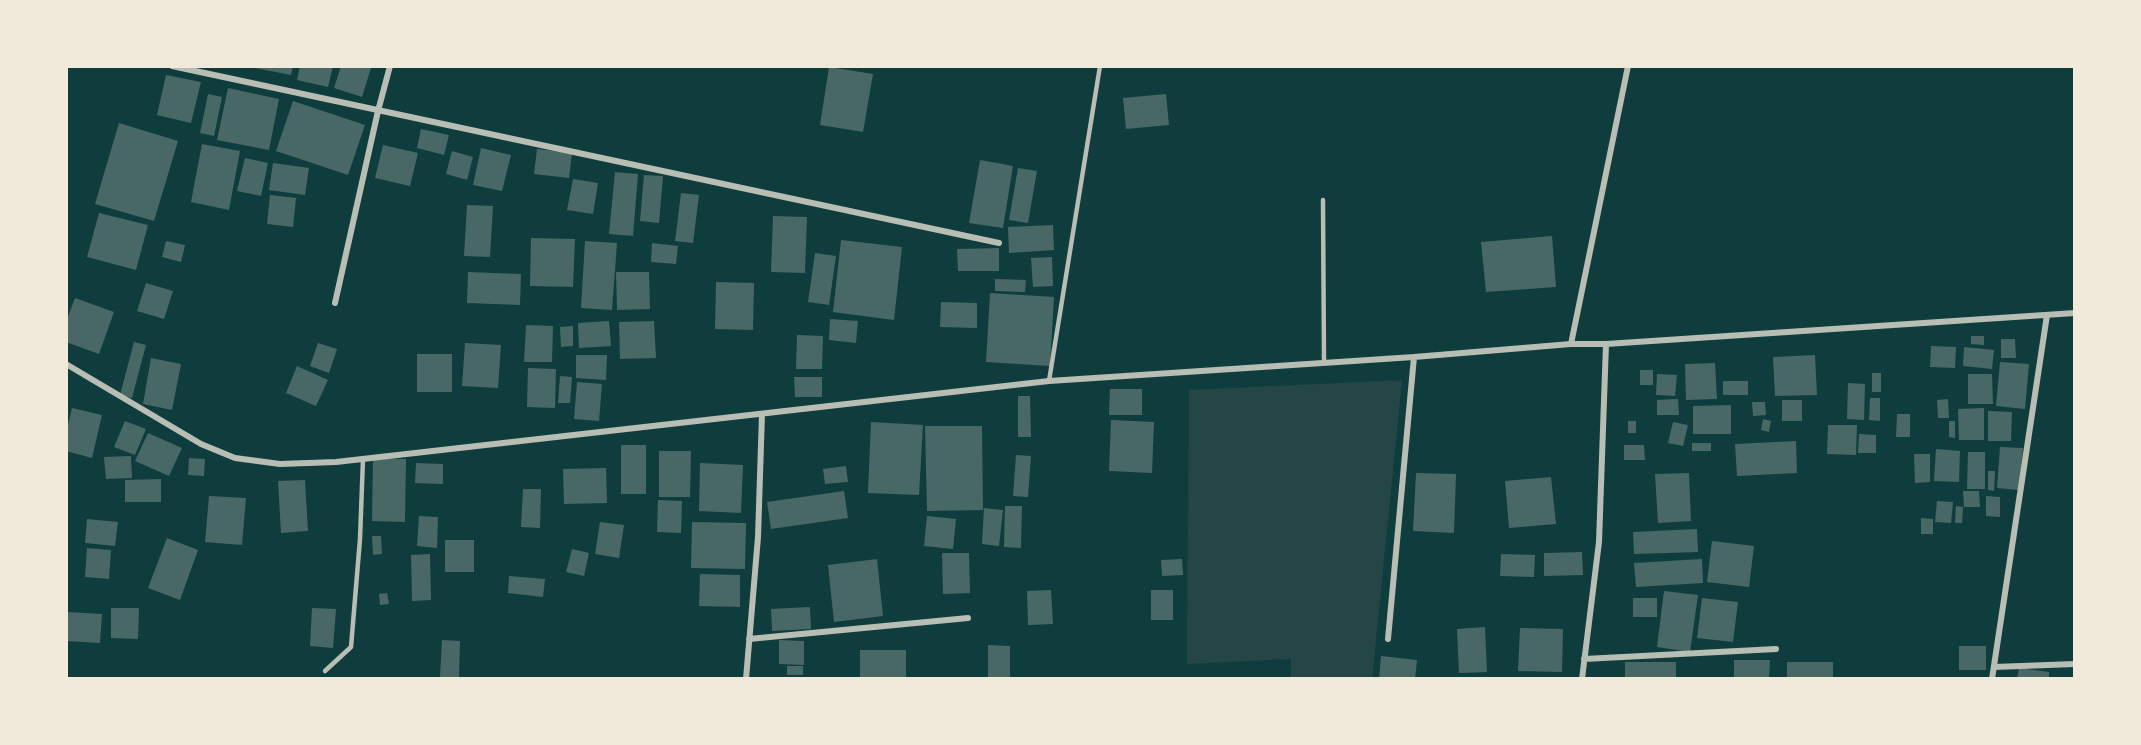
<!DOCTYPE html>
<html>
<head>
<meta charset="utf-8">
<style>
	body { margin:0 }
	#map { position:relative; width:2141px; height:745px; overflow:hidden; background:#0f3d3e; font-family:"DM Sans",sans-serif }
	canvas { display:block }
	.frame { position:absolute; inset:0; border:68px solid #f1e9da; pointer-events:none }
</style>
</head>
<body>
<div id="map">
<canvas width="2141" height="745"></canvas>
<div class="frame"></div>
</div>
<script>
const context = document.querySelector('canvas').getContext('2d');
context.lineJoin = 'round';
function fill(path, color) { context.fillStyle = color; context.fill(path, 'evenodd'); }
const toPath = rows => new Path2D(rows.map(r => 'M' + r).join(''));
function strokePath(path, color, width, dash) { context.strokeStyle = color; context.lineWidth = width; context.lineCap = dash ? 'butt' : 'round'; context.setLineDash(dash || []); context.stroke(path); }
fill(toPath([
	[1402,380,1372,679,1291,679,1291,659,1187,664,1189,390]
]), '#244646');
fill(toPath([
	[256,66,293,66,291,75,255,68],
	[300,66,333,66,328,87,297,80],
	[341,66,364,66,371,68,362,97,334,88],
	[829,67,873,74,863,132,820,125],
	[166,75,201,82,191,123,157,115],
	[228,88,279,99,269,150,217,140],
	[208,94,222,97,214,136,200,133],
	[1166,94,1169,125,1126,129,1123,98],
	[293,101,365,125,348,175,276,151],
	[119,123,178,141,154,221,95,204],
	[421,129,449,135,444,155,417,148],
	[202,144,240,151,229,210,191,202],
	[383,145,418,153,410,186,375,178],
	[481,148,511,155,502,191,473,185],
	[537,149,572,153,569,178,534,174],
	[452,151,473,157,467,180,446,174],
	[245,158,268,163,261,196,237,191],
	[980,160,1013,166,1003,228,969,223],
	[273,163,309,168,305,195,269,190],
	[1018,168,1037,171,1028,223,1009,220],
	[615,172,638,174,633,236,609,234],
	[644,175,663,176,659,223,640,221],
	[573,179,598,183,593,214,567,210],
	[681,193,699,195,693,243,675,241],
	[270,195,296,198,293,227,267,224],
	[467,205,493,206,490,257,464,256],
	[99,213,148,225,136,270,87,257],
	[773,216,807,217,805,273,771,272],
	[1053,225,1054,250,1009,253,1008,227],
	[1552,236,1556,287,1486,292,1481,242],
	[531,238,575,239,573,287,530,286],
	[841,240,902,247,894,320,833,312],
	[166,241,185,245,181,262,162,257],
	[585,241,617,243,612,310,581,308],
	[652,243,678,246,676,264,651,262],
	[999,248,999,271,958,271,957,249],
	[815,253,836,256,829,305,808,302],
	[1052,257,1053,286,1033,287,1031,258],
	[468,272,521,274,520,305,467,303],
	[616,272,649,272,650,309,617,310],
	[995,279,1026,280,1025,292,995,291],
	[716,282,754,283,753,330,715,329],
	[146,283,173,291,164,319,137,311],
	[990,293,1054,297,1050,366,986,362],
	[75,298,114,312,99,354,66,342,66,322],
	[941,302,977,303,977,328,940,327],
	[830,319,858,321,856,343,829,340],
	[609,321,611,346,579,348,578,323],
	[654,321,656,358,620,359,619,322],
	[526,325,553,326,552,362,524,362],
	[573,326,573,346,561,347,560,327],
	[797,335,823,336,822,369,796,369],
	[1971,336,1984,336,1984,345,1971,344],
	[2001,339,2015,339,2016,358,2001,358],
	[134,342,146,345,132,398,120,395],
	[318,343,337,349,329,373,310,366],
	[465,343,501,345,498,388,462,386],
	[1931,346,1956,347,1955,368,1930,367],
	[1964,347,1994,350,1992,369,1963,366],
	[417,354,452,354,452,392,417,392],
	[576,355,607,355,606,380,576,378],
	[1815,355,1817,395,1775,396,1773,357],
	[151,358,181,364,172,410,143,404],
	[2000,362,2029,364,2025,409,1996,406],
	[1715,363,1717,399,1686,400,1685,364],
	[297,366,328,380,316,406,286,393],
	[528,368,556,369,555,408,527,407],
	[1640,370,1653,370,1653,385,1640,385],
	[1872,373,1881,373,1881,392,1872,392],
	[1657,374,1677,375,1675,396,1656,395],
	[1968,374,1992,374,1993,404,1968,404],
	[560,376,572,377,570,403,558,403],
	[794,377,822,377,822,397,795,397],
	[1723,381,1748,381,1748,395,1723,395],
	[577,382,602,384,599,421,574,419],
	[1848,383,1865,384,1864,420,1847,419],
	[1110,389,1142,389,1142,415,1109,415],
	[1018,396,1030,396,1031,437,1018,437],
	[1870,398,1880,398,1880,421,1869,420],
	[1678,399,1679,415,1657,415,1657,400],
	[1948,399,1949,418,1938,418,1937,400],
	[1782,400,1802,400,1802,421,1782,421],
	[1752,402,1765,402,1766,415,1753,416],
	[1731,405,1731,434,1693,434,1693,406],
	[72,408,102,415,92,458,66,451,66,433],
	[1984,408,1984,440,1959,440,1958,409],
	[1988,411,2012,412,2011,441,1988,441],
	[1897,414,1910,414,1910,437,1896,437],
	[1763,419,1771,421,1769,432,1761,430],
	[1111,420,1154,422,1152,473,1109,471],
	[125,421,146,429,135,455,114,447],
	[1628,421,1636,421,1636,433,1628,433],
	[1949,421,1955,421,1955,438,1949,437],
	[871,422,923,425,919,495,868,493],
	[1673,422,1688,425,1683,446,1668,443],
	[1828,425,1857,425,1856,455,1827,454],
	[925,426,982,426,983,510,927,511],
	[148,433,182,448,169,476,135,461],
	[1859,434,1876,435,1876,453,1858,453],
	[1796,441,1797,473,1737,476,1735,444],
	[1692,443,1711,443,1711,451,1692,451],
	[621,445,646,445,646,494,621,494],
	[1624,445,1644,445,1645,460,1624,460],
	[2000,447,2023,448,2019,490,1997,488],
	[1936,449,1960,451,1959,482,1934,481],
	[659,451,691,451,690,497,659,497],
	[1968,452,1985,452,1985,489,1967,489],
	[1914,454,1930,454,1930,482,1915,483],
	[1016,455,1031,456,1028,497,1013,496],
	[131,456,132,478,106,479,104,457],
	[189,458,205,459,204,476,188,475],
	[373,459,406,459,405,522,372,521],
	[416,463,443,464,443,484,415,483],
	[700,463,743,465,741,513,699,511],
	[846,466,848,482,825,484,823,469],
	[606,468,607,503,564,504,563,469],
	[1988,471,1995,471,1994,491,1988,490],
	[1416,473,1456,474,1454,533,1413,531],
	[1689,473,1691,521,1658,523,1655,474],
	[1551,477,1556,524,1509,528,1505,481],
	[161,479,161,502,125,502,125,480],
	[305,480,308,531,281,533,278,481],
	[523,489,541,489,540,528,521,527],
	[844,491,848,518,771,529,767,502],
	[1963,491,1979,491,1980,507,1964,507],
	[209,496,246,498,242,545,205,542],
	[1986,496,2000,497,2000,517,1986,516],
	[658,500,682,501,681,533,657,532],
	[1937,501,1953,502,1951,523,1935,522],
	[1005,506,1022,506,1021,548,1004,547],
	[1956,506,1963,507,1962,523,1955,523],
	[984,508,1003,510,999,546,982,544],
	[419,516,438,517,437,548,417,546],
	[927,516,956,519,953,549,924,546],
	[1921,518,1933,519,1933,534,1921,534],
	[87,519,118,522,115,546,85,543],
	[600,522,624,525,619,558,595,554],
	[692,522,746,523,745,569,691,568],
	[1697,529,1698,552,1634,554,1633,532],
	[372,536,381,536,382,554,373,555],
	[167,538,198,550,180,600,148,588],
	[445,540,474,540,474,572,445,572],
	[1712,541,1754,546,1749,587,1707,582],
	[87,548,111,550,109,579,85,577],
	[572,549,589,553,584,576,566,572],
	[1582,552,1583,575,1544,576,1544,553],
	[942,553,969,553,970,593,943,594],
	[430,554,431,600,412,601,411,555],
	[1501,554,1535,555,1534,577,1500,576],
	[877,559,883,616,834,622,828,565],
	[1182,559,1183,575,1162,576,1161,560],
	[1702,559,1703,583,1636,587,1634,563],
	[700,574,740,575,740,607,699,606],
	[509,576,545,579,543,597,508,593],
	[1051,590,1053,624,1028,625,1027,591],
	[1151,590,1173,590,1173,620,1151,620],
	[1664,591,1698,595,1690,652,1657,647],
	[387,593,389,604,380,605,379,594],
	[1633,598,1657,598,1657,617,1633,617],
	[1702,598,1738,602,1733,642,1697,638],
	[810,607,811,629,772,631,771,609],
	[111,608,139,608,138,639,111,638],
	[312,608,336,609,333,648,310,646],
	[66,612,102,614,100,643,66,641],
	[1485,627,1487,672,1459,673,1457,629],
	[1520,628,1563,629,1562,672,1518,671],
	[442,640,460,641,459,678,440,677],
	[779,640,804,641,804,665,779,664],
	[988,645,1010,646,1010,677,988,677],
	[1959,646,1986,646,1986,670,1959,670],
	[860,650,906,650,906,679,860,679],
	[1381,656,1417,660,1415,679,1379,679],
	[1734,660,1770,660,1769,679,1734,679],
	[1625,662,1676,662,1676,679,1625,679],
	[1787,662,1833,662,1833,679,1787,679],
	[787,666,803,666,803,675,787,675],
	[2019,668,2049,672,2049,679,2017,679]
]), '#486865');
strokePath(toPath([
	[1323,200,1324,362],
	[1049,381,1100,66],
	[325,671,351,647,360,539,363,459]
]), '#b8beb3', 4.5);
strokePath(toPath([
	[172,66,999,243],
	[335,303,378,111,390,66],
	[1571,344,1628,66],
	[66,364,201,444,235,458,280,464,336,462,1049,381,1414,357,1571,344,1606,344,2075,313],
	[749,639,968,618],
	[1388,639,1414,357],
	[1584,659,1776,649],
	[1994,667,2075,664],
	[746,679,758,537,762,414],
	[1582,679,1599,542,1606,344],
	[1992,679,2047,315]
]), '#b8beb3', 6);
</script>
</body>
</html>
